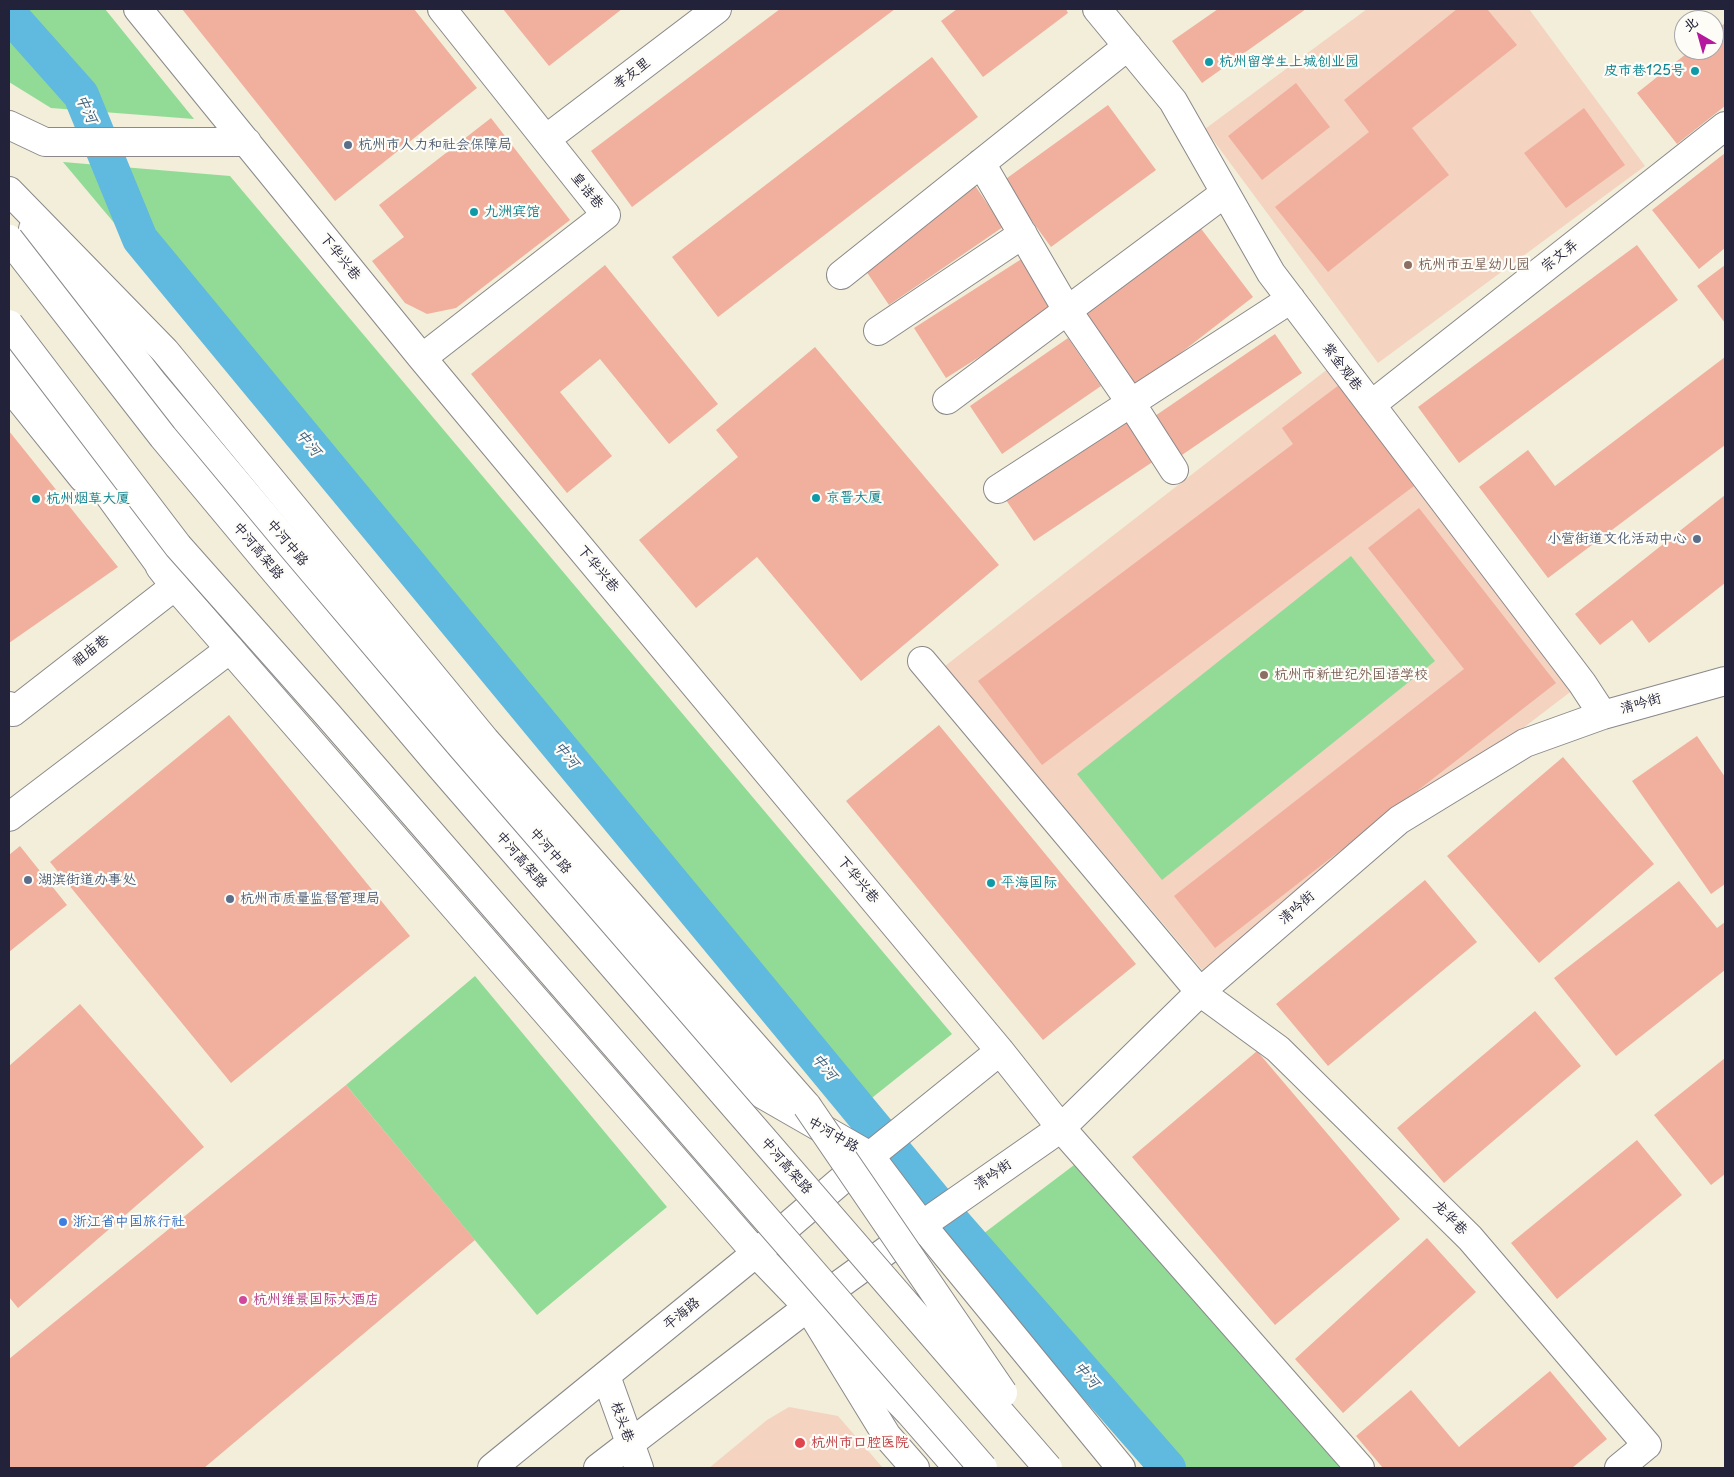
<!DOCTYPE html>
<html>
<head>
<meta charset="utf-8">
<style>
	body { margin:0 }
	#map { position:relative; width:1734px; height:1477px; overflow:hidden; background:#f2eed9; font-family:"Playpen Sans","LXGW WenKai TC",sans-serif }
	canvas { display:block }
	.frame { position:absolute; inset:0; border:10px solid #22223b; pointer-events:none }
	.north { position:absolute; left:1674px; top:10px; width:50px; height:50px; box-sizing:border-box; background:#fdfcf7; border:1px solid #a5a5ac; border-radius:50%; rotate:322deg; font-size:14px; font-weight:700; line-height:20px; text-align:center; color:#22223b }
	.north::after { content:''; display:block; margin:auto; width:18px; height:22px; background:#b5179e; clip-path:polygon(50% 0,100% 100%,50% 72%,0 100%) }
</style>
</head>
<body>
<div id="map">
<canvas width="1734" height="1477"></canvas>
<div class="frame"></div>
<div class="north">北</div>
</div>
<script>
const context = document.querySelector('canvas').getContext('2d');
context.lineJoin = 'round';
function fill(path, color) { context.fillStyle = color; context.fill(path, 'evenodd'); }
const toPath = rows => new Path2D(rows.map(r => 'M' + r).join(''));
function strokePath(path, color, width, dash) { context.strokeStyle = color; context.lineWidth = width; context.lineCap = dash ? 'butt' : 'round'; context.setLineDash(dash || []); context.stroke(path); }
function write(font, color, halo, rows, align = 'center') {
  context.font = font + ' "Playpen Sans","LXGW WenKai TC",sans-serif'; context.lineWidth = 4.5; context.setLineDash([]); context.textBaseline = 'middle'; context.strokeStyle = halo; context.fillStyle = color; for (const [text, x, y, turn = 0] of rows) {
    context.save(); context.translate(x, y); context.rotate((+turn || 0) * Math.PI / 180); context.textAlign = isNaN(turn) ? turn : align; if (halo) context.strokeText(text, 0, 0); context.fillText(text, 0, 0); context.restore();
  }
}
fill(toPath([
	[1367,9,1529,9,1645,166,1378,363,1205,129],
	[1338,361,1582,683,1204,972,945,666],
	[789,1407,838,1416,883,1468,709,1468,767,1420]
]), '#f4d3c0');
fill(toPath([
	[9,9,105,9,194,119,51,108,9,82],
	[63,162,230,176,952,1034,858,1109],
	[1351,556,1435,661,1162,880,1077,774],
	[475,976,667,1207,537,1315,346,1085],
	[1086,1156,1359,1468,1166,1468,971,1243]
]), '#92db97');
strokePath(toPath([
	[9,14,81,95,140,239,948,1217,1168,1468]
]), '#60b9de', 36);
fill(toPath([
	[182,9,414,9,477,88,335,201],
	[503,9,622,9,549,66],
	[780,9,895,9,632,207,591,151],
	[957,9,1066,9,1068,13,983,77,941,21],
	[1218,9,1306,9,1202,83,1172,41],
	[1457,9,1487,9,1517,45,1412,128,1449,175,1328,272,1275,207,1369,132,1344,100],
	[1725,23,1725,106,1677,144,1637,93,1691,50,1714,50,1714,32],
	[932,57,978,117,718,317,672,257],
	[1296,83,1330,127,1262,180,1228,136],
	[1108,105,1156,170,1051,247,1003,181],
	[1584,108,1625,165,1566,208,1524,153],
	[491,118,570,220,456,308,427,314,405,303,372,261,404,237,379,205],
	[1725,153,1725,248,1699,269,1652,210],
	[974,184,1003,227,889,305,860,262],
	[1199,226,1253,297,1134,389,1080,318],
	[1637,245,1678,300,1459,463,1418,407],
	[1023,258,1055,309,946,378,914,328],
	[605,265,718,404,669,444,600,359,560,392,612,456,567,493,471,374],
	[1725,265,1725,323,1697,286],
	[1275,334,1302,373,1179,457,1152,418],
	[1068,338,1101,386,1002,454,970,406],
	[815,347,999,565,861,681,757,557,696,608,639,540,738,457,716,430],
	[1725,357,1725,445,1548,578,1479,487,1528,450,1555,486],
	[1339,385,1414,486,1042,765,978,681,1293,444,1282,428],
	[1130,418,1157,459,1034,541,1006,500],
	[9,431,118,567,9,643],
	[1725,495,1725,583,1649,643,1632,620,1600,645,1575,614],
	[1419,508,1556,683,1215,948,1174,896,1464,669,1368,548],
	[229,715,410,936,231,1083,50,862],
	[939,725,1136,964,1043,1040,846,801],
	[1697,736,1725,777,1725,884,1711,894,1632,781],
	[1563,757,1654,864,1539,963,1447,856],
	[20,846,67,905,9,952,9,855],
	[1425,880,1477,942,1328,1066,1276,1004],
	[1679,881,1717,928,1725,922,1725,970,1616,1056,1554,978],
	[80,1004,204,1147,18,1308,9,1297,9,1066],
	[1535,1011,1581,1066,1444,1183,1397,1128],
	[1257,1051,1400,1219,1275,1325,1132,1157],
	[1725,1058,1725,1174,1711,1185,1654,1115],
	[346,1085,475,1240,204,1468,9,1468,9,1359],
	[1637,1140,1682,1195,1557,1299,1511,1243],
	[1427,1238,1476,1292,1343,1413,1295,1359],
	[1550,1371,1607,1439,1572,1468,1383,1468,1356,1436,1411,1390,1459,1447]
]), '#f1b09e');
const minor = toPath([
	[138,9,422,358,1000,1051,1061,1128,1360,1468],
	[1097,9,1173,101,1271,273,1582,683,1603,715],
	[9,125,45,142,247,142],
	[546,139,717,9],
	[981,163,1067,310,1131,403,1174,470],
	[841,275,1128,46],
	[878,331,1023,234],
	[422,358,606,215,442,9],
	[9,386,83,478],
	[947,400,1225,193],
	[1371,405,1725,126],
	[998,489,1291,299],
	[922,661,1200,992,1278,1049,1470,1238,1647,1445,1619,1468],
	[9,706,13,712,175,586,160,567],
	[9,817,230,649],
	[870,1156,1000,1051],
	[922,1225,1061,1128,1200,992,1399,820,1525,743,1603,715,1725,681],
	[606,1376,639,1468]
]);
const major = toPath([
	[33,229,154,384,461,750,762,1094,870,1156,922,1225,1121,1468],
	[9,357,175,586,756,1253,910,1413,958,1468],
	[492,1468,756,1253,870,1156],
	[598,1468,808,1307,918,1228]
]);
const highway = toPath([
	[9,191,165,351,485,740,807,1106],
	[808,1307,887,1436,915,1468]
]);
strokePath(minor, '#8a888a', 30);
strokePath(major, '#8a888a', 30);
strokePath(highway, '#8a888a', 30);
strokePath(minor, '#fff', 28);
strokePath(major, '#fff', 28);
strokePath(highway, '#fff', 28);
const highwayBridge = toPath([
	[9,239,163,437,268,563,440,766,1048,1468],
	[9,324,178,546,328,715,983,1468],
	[807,1106,1003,1393]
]);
strokePath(highwayBridge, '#8a888a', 30, []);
strokePath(highwayBridge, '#fff', 28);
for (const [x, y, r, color] of [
	[1209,62,5,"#0f9aa8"],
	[1695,71,5,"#0f9aa8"],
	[348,145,5,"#5c6f8a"],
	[474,212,5,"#0f9aa8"],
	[1408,265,5,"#8d6e63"],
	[816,498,5,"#0f9aa8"],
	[36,499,5,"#0f9aa8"],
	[1697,539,5,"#5c6f8a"],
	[1264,675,5,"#8d6e63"],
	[28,880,5,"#5c6f8a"],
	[991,883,5,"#0f9aa8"],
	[230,899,5,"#5c6f8a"],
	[63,1222,5,"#3f7fe0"],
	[243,1300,5,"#d1479c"],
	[800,1443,6,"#e0444e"]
]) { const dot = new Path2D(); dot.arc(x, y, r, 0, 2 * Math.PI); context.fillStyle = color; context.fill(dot); strokePath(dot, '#fdfcf7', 2); }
write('14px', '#0d838f', '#fdfcf7', [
	["杭州留学生上城创业园",1219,62],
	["皮市巷125号",1685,71,"right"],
	["九洲宾馆",484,212],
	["京晋大厦",826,498],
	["杭州烟草大厦",46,499],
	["平海国际",1001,883]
], 'left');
write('14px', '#22223b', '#fdfcf7', [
	["孝友里",632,74,-37],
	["皇诰巷",587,191,51],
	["宗文弄",1560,256,-38],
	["下华兴巷",340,257,51],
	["紫金观巷",1342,367,53],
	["中河中路",287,543,50],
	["中河高架路",258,551,50],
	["下华兴巷",598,569,50],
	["祖庙巷",91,651,-38],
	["清吟街",1641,704,-16],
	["中河中路",550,851,49],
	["中河高架路",521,860,49],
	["下华兴巷",858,880,50],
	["清吟街",1297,908,-41],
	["中河中路",833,1135,30],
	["中河高架路",786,1166,49],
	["清吟街",993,1175,-35],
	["龙华巷",1450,1218,45],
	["平海路",682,1314,-39],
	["枝头巷",622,1422,70]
]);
write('14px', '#4e5e75', '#fdfcf7', [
	["杭州市人力和社会保障局",358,145],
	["小营街道文化活动中心",1687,539,"right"],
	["湖滨街道办事处",38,880],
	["杭州市质量监督管理局",240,899]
], 'left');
write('14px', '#785e54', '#fdfcf7', [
	["杭州市五星幼儿园",1418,265],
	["杭州市新世纪外国语学校",1274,675]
], 'left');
write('14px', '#366cbe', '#fdfcf7', [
	["浙江省中国旅行社",73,1222]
], 'left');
write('14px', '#b23c85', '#fdfcf7', [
	["杭州维景国际大酒店",253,1300]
], 'left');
write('14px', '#be3a42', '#fdfcf7', [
	["杭州市口腔医院",811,1443]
], 'left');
write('italic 15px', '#3b5e7c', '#fdfcf7', [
	["中河",86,109,65],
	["中河",308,443,50],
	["中河",566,755,50],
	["中河",824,1067,50],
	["中河",1086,1375,49]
]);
</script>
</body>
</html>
